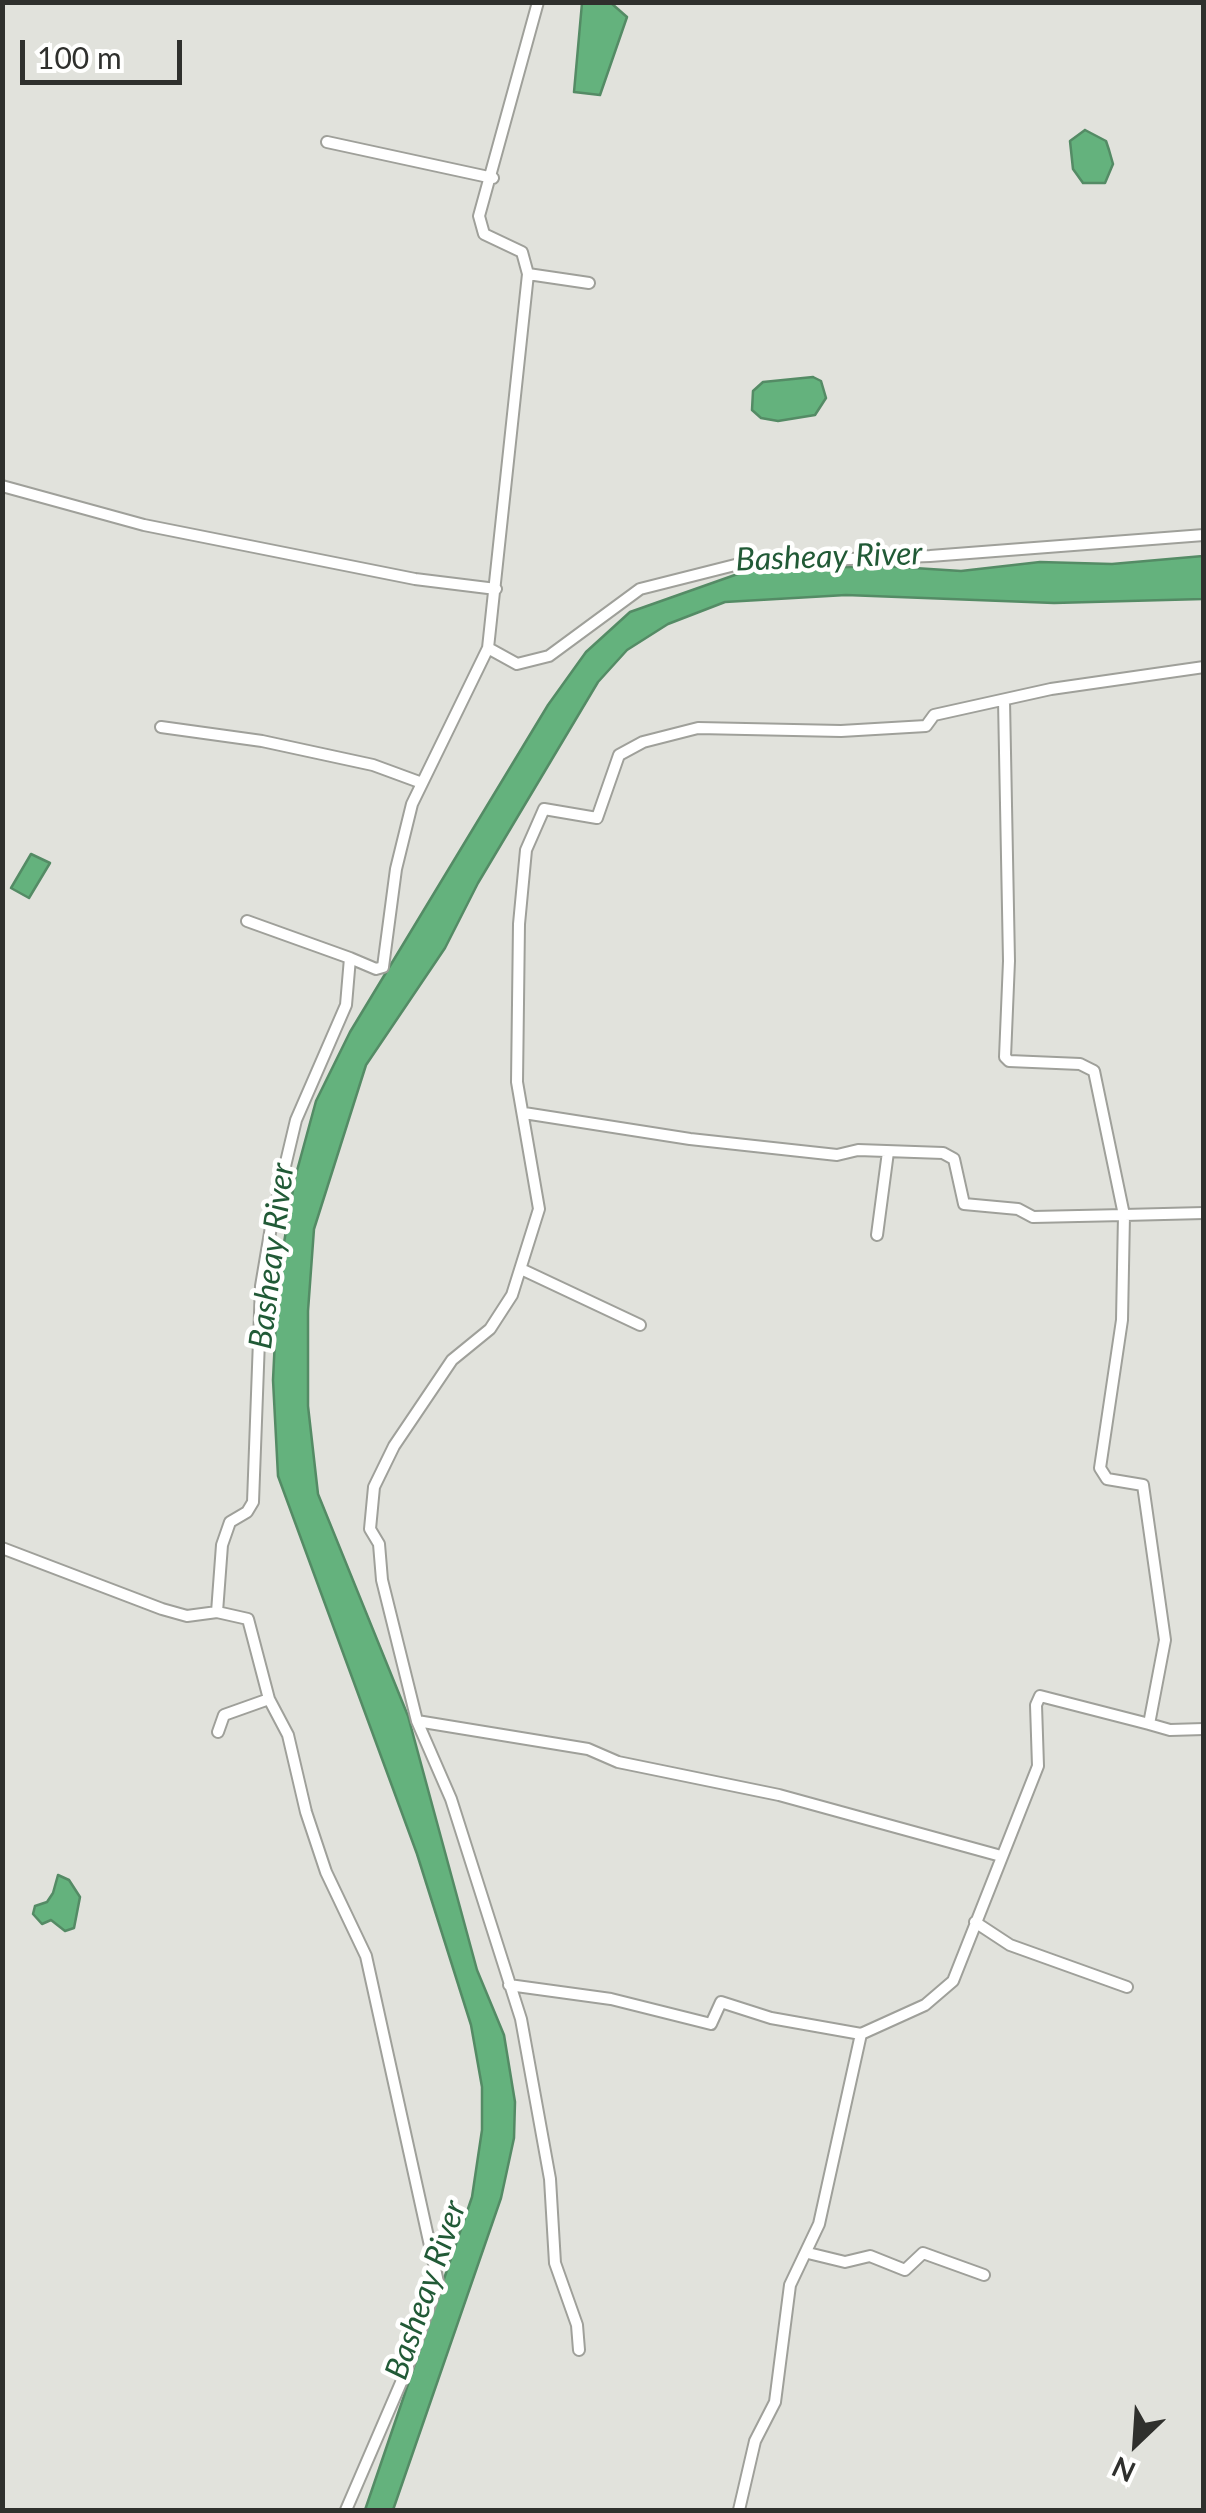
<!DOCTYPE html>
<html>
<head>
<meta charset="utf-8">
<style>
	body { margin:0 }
	#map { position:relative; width:1206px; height:2513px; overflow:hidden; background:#e1e2dc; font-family:Lato,sans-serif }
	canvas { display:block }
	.frame { position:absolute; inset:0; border:5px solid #2f302d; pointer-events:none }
	.north { position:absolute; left:1086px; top:2393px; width:100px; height:100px; -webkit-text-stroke:8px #fffffe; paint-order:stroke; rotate:205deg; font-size:28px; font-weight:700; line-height:40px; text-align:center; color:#2f302d }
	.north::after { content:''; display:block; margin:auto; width:35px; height:45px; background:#2f302d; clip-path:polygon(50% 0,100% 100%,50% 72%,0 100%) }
	.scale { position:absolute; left:20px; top:40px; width:162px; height:45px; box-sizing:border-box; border:5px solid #2f302d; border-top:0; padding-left:12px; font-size:30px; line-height:35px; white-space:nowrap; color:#2f302d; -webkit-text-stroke:8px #fffffe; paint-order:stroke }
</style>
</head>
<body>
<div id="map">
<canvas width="1206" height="2513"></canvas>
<div class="frame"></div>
<div class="north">N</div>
<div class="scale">100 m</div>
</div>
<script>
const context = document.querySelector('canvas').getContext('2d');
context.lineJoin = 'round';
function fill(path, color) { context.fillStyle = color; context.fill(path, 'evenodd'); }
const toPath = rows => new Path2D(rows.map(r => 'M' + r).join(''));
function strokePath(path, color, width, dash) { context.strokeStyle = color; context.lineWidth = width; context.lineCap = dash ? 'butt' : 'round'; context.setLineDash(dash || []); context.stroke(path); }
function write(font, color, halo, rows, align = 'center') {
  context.font = font + ' Lato,sans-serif'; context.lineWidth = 9; context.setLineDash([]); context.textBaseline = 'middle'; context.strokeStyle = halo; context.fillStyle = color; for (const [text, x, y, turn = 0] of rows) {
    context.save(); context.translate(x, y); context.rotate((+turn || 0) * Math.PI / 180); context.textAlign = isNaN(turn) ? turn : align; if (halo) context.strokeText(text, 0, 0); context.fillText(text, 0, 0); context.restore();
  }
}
const water = toPath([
	[582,3,611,3,627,17,600,95,574,92,582,3],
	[1085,130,1106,141,1109,150,1113,164,1105,183,1083,183,1073,169,1070,141,1085,130],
	[813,377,821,381,826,398,815,415,778,421,761,418,752,410,753,391,763,382,813,377],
	[1203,556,1203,599,1054,603,846,595,725,602,668,624,627,650,598,682,478,883,445,948,366,1065,314,1229,308,1311,308,1406,318,1494,408,1716,477,1970,504,2035,515,2102,514,2138,501,2198,393,2510,365,2510,472,2197,482,2130,482,2087,471,2025,417,1854,278,1476,273,1380,278,1278,295,1178,316,1101,350,1032,548,705,586,652,630,612,749,570,883,566,961,571,1040,562,1112,564,1203,556],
	[31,854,50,863,29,898,11,888,31,854],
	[58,1875,69,1880,80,1897,74,1928,65,1931,51,1920,42,1924,33,1914,35,1906,47,1902,53,1893,58,1875]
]);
fill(water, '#64b27d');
strokePath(water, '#548b65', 2.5);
const street = toPath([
	[327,142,493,178],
	[528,274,589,283],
	[2,486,144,525,415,579,496,589],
	[488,648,517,664,549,656,640,589,743,563,930,556,1204,535],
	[161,727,262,741,373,765,422,783],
	[247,921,350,958,346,1005,296,1120,272,1221,261,1286,253,1502,247,1512,230,1522,222,1545,217,1612,248,1619,269,1699,288,1735,306,1812,326,1872,366,1956,438,2282,406,2371,346,2510],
	[350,958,376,969,383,967,396,869,412,804,488,648,528,274,522,252,484,234,479,216,538,2],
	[524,1113,690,1139,837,1155,858,1150,943,1153,954,1159,964,1204,1018,1209,1033,1217,1124,1215,1094,1071,1080,1064,1009,1061,1005,1057,1009,961,1004,700],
	[877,1235,888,1152],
	[521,1269,640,1325],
	[2,1548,162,1609,187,1616,217,1612],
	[417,1721,588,1749,618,1762,779,1795,1001,1856],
	[1149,1724,1170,1730,1204,1729],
	[218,1732,224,1715,269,1699],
	[975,1922,1010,1945,1127,1987],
	[509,1985,611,1999,711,2024,721,2002,771,2018,861,2034,819,2224,790,2285,775,2402,755,2441,739,2510],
	[861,2034,925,2005,953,1981,1038,1766,1036,1705,1040,1696,1149,1724,1165,1640,1143,1485,1107,1479,1100,1468,1122,1320,1124,1215,1204,1213],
	[808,2253,845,2262,870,2256,905,2270,923,2253,984,2275],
	[579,2350,577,2325,555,2263,550,2179,521,2019,451,1799,417,1721,382,1580,379,1544,370,1529,374,1487,394,1446,452,1360,490,1329,512,1295,539,1209,517,1082,519,924,526,850,544,809,597,818,619,755,643,742,698,728,841,731,926,726,934,715,1051,689,1204,667]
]);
strokePath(street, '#9fa09a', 14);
strokePath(street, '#fff', 10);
write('italic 32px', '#215a36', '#fffffe', [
	["Basheay River",829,557,-2],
	["Basheay River",272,1256,-83],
	["Basheay River",426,2290,-71]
]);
</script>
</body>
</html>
